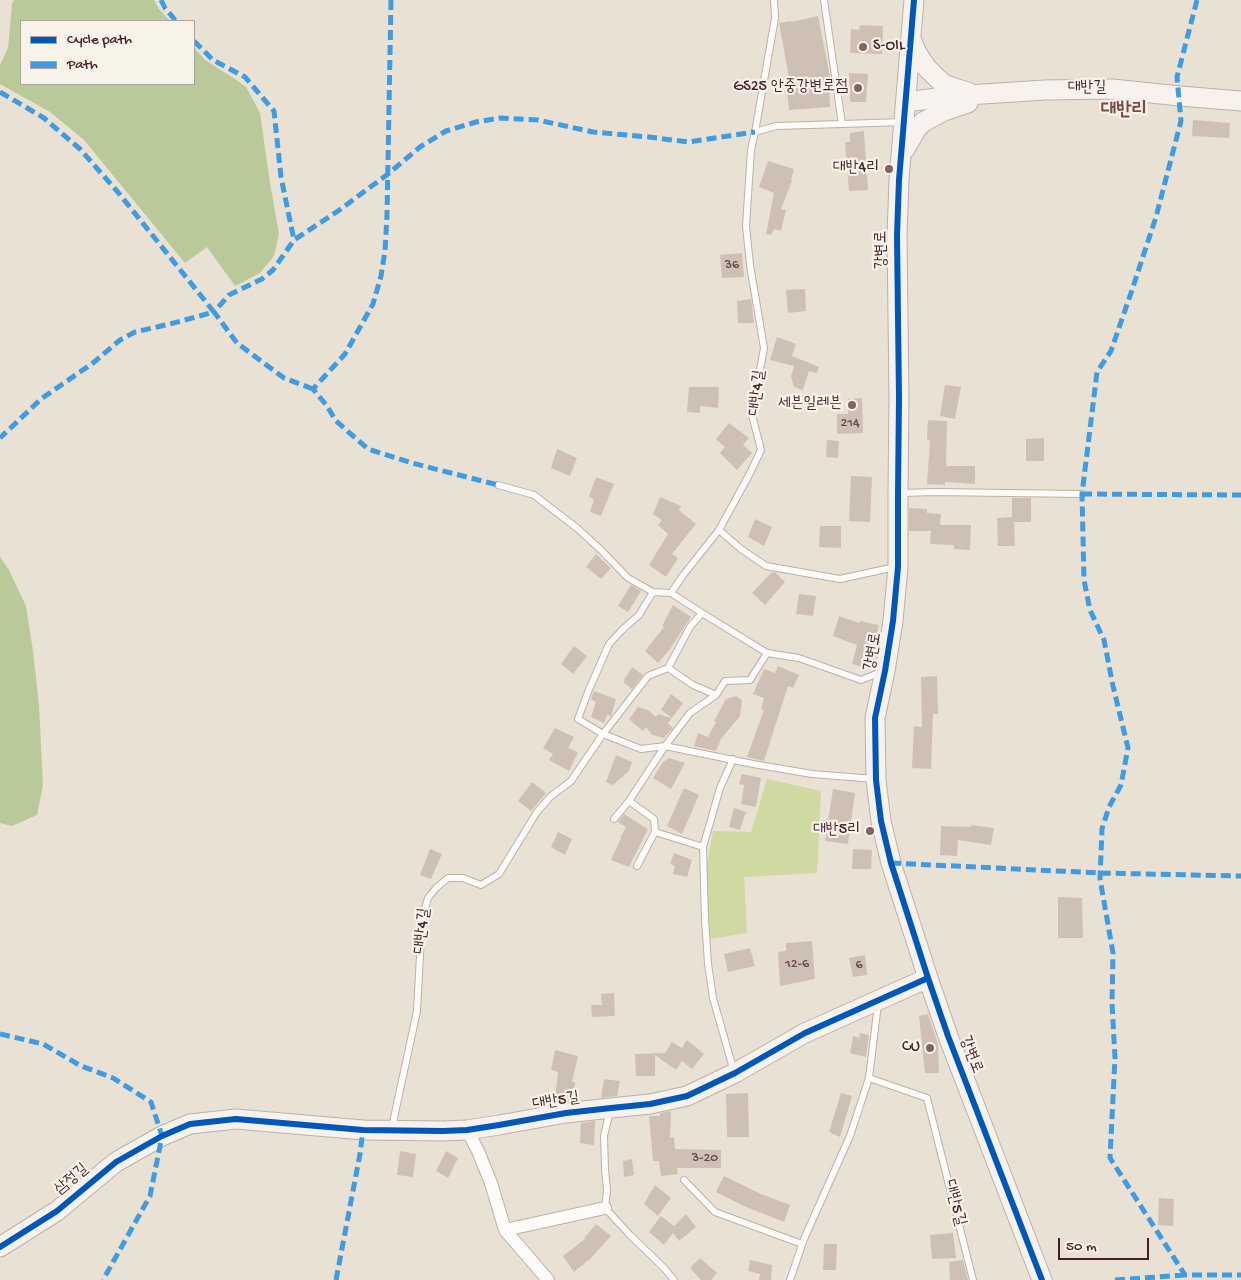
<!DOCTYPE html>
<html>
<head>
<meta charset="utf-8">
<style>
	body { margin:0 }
	#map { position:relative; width:1241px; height:1280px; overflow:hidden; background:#e9e2d4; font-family:"Gochi Hand",sans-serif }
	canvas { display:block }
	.legend { position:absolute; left:20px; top:20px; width:175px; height:65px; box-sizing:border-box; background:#f7f3e8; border:1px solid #b29e9c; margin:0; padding:6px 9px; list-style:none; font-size:15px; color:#4a1f2b }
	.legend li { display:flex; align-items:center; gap:10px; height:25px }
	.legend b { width:25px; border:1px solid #b29e9c }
	.scale { position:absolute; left:1058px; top:1238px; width:91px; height:22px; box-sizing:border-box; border:2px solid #4a1f2b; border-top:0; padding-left:6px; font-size:15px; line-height:18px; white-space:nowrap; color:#4a1f2b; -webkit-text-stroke:4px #f7f3e8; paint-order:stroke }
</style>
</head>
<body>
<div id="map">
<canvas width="1241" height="1280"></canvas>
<ul class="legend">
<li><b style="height:6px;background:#0057b8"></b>Cycle path</li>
<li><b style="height:6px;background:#409be1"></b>Path</li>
</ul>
<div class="scale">50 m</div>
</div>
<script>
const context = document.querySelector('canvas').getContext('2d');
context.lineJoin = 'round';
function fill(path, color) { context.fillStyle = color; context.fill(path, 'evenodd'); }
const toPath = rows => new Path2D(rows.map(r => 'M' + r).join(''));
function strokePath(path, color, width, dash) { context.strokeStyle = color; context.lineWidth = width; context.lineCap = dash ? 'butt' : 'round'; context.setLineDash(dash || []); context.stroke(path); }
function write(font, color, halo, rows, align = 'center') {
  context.font = font + ' "Gochi Hand","Poor Story",sans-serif'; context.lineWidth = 4.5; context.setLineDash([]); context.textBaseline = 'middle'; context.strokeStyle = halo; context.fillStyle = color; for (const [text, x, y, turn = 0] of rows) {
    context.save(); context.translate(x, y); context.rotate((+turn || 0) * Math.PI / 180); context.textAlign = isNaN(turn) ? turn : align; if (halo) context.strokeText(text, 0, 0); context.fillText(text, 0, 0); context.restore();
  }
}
fill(toPath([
	[767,779,821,791,817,873,744,877,747,933,704,940,704,882,713,831,751,832]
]), '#d0d9a1');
fill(toPath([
	[14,0,154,0,159,9,170,21,21,21,21,84,194,84,194,47,205,60,235,79,246,87,260,113,270,183,279,234,274,256,260,273,235,286,207,247,185,263,84,140,50,112,0,84,0,65,8,48,12,4],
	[0,557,9,570,26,606,33,651,39,705,43,785,37,815,12,826,0,823]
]), '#bac999');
fill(toPath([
	[818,16,830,76,829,77,830,107,789,110,787,90,791,89,779,23,791,21,791,22],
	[860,25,883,26,882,54,850,53,851,29,859,30],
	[849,73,868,74,866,102,850,102],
	[1193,120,1230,123,1229,138,1192,136],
	[864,131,868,190,849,191,845,142,850,142,850,133],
	[768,161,794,169,791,180,792,181,781,209,786,210,781,231,774,229,771,235,766,234,774,193,759,187],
	[742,253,744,277,722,278,720,255],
	[805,289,806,311,788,313,786,290],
	[751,299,754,323,738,323,737,301],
	[777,337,796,344,792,356,819,367,817,373,809,371,803,390,794,387,791,376,794,366,770,360],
	[945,385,961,387,955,419,940,416],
	[689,387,719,387,718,408,700,406,700,413,687,412],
	[862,398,863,433,837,434,837,414,848,414,848,399],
	[928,420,947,421,946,466,975,466,975,484,945,482,945,485,927,484,930,440,927,440],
	[729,423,749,438,743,445,752,453,737,470,720,453,725,447,716,439],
	[1044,438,1044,461,1026,461,1026,439],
	[827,440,839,441,838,458,826,457],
	[557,449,577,458,570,476,551,468],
	[851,476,872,477,870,522,849,521],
	[596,477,614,484,601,516,590,512,594,500,589,496],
	[660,497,681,506,679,510,696,524,672,554,678,558,666,577,649,565,668,534,658,525,662,520,653,514],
	[1012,498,1031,498,1031,522,1014,522,1015,546,998,546,997,518,1012,517],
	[909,508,927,509,927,513,941,514,940,525,971,525,970,550,954,549,954,545,930,544,931,531,909,531],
	[755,519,772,527,764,546,748,537],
	[820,526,841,526,841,548,819,547],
	[596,554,611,568,601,579,586,567],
	[772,572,776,573,785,582,765,605,752,593],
	[631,585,641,591,628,612,618,606],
	[799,594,816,596,813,616,796,614],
	[673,605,691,617,670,649,658,663,645,651,664,627,662,626],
	[839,616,859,623,860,621,879,625,869,669,852,664,857,645,833,636],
	[574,646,587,656,573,674,561,664],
	[778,666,799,675,793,688,788,686,764,761,747,757,764,710,761,709,764,698,753,694,764,669,775,673],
	[632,667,643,675,632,689,624,683,624,680],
	[937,676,938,714,933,714,931,769,912,768,914,726,922,727,921,677],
	[594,691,616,699,611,716,607,715,604,723,591,717,596,702,591,699],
	[671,694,683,703,672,718,661,710],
	[736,696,742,700,740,716,721,739,716,751,694,746,698,733,708,737,716,722,714,721,726,699],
	[638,707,648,710,656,717,658,714,672,718,668,723,673,728,664,738,652,735,646,727,643,731,629,719],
	[555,728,574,737,568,748,578,752,569,771,549,760,553,754,543,748],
	[616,755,632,762,629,771,613,785,606,782],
	[669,758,685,763,671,789,653,778,663,762],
	[742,774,761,778,756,807,741,804,744,785,739,784],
	[532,782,546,793,531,811,518,801],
	[684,788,699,795,682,834,667,826],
	[833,789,855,793,848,844,825,841],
	[734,808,746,812,740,830,729,827],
	[624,814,648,829,629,867,611,860,621,838,620,838,626,827,618,822],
	[971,825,994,828,991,845,958,840,957,856,940,855,941,826,971,827],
	[558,832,572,839,565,855,551,847],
	[430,849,442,854,431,879,420,875],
	[853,849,872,850,871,869,852,869],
	[674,853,692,860,687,877,673,874,675,866,670,864],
	[1058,897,1082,898,1083,938,1058,938],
	[812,941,815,979,780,986,778,952,786,951,786,943],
	[750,948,755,966,728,972,724,954],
	[865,955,867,975,853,977,849,958],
	[614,993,615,1016,592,1017,591,1005,602,1005,601,994],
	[928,1014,938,1044,939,1073,925,1073,919,1016],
	[860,1033,869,1035,866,1057,850,1053,853,1036,859,1038],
	[687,1040,704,1054,692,1069,682,1061,676,1070,655,1055,655,1076,636,1076,635,1054,665,1053,672,1042,682,1048],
	[555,1050,578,1056,572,1082,575,1082,573,1101,562,1102,562,1101,555,1100,558,1072,551,1070],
	[604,1079,620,1081,617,1096,601,1098],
	[748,1093,749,1137,727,1137,726,1094],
	[841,1093,852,1096,840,1137,829,1132],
	[671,1111,670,1138,674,1137,675,1149,721,1150,721,1168,677,1168,678,1174,661,1176,659,1161,653,1161,649,1116,660,1116,660,1113],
	[595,1121,594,1145,580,1143,581,1123],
	[400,1151,416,1154,413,1177,397,1175],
	[446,1151,458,1158,448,1178,436,1171],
	[632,1159,634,1175,624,1177,623,1161],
	[724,1176,761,1194,790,1205,784,1222,744,1206,716,1192],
	[655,1185,671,1198,658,1216,644,1204],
	[1159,1198,1174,1199,1173,1226,1158,1225],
	[686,1214,696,1227,679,1241,673,1233,664,1245,649,1232,661,1216,674,1226],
	[596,1224,611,1236,590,1259,574,1272,563,1256,585,1239,584,1238],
	[953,1233,956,1258,932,1259,930,1235],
	[824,1244,837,1244,836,1270,823,1270],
	[700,1258,717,1273,711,1280,701,1280,690,1268],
	[750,1260,772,1265,771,1280,759,1280,760,1274,748,1271],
	[963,1260,968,1280,950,1280,949,1262]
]), '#cfc0b5');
const lane = toPath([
	[774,0,775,18,755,132,776,126,842,124],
	[824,0,842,124,903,122],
	[755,132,751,150,746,226,750,265,764,348,752,415,761,450,749,475,719,530,684,574,671,593,702,613,767,653,799,658,861,680,881,672],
	[498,485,534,495,577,528,601,550,628,578,653,592,671,593],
	[901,493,936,492,1082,494],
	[719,530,741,549,766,566,840,579,895,567],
	[702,613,690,627,668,668,648,676,603,734,641,749,665,746,690,713,716,695,725,681,750,680,767,653],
	[668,668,693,685,716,695],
	[733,759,720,788,703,847,705,919,708,964,713,998,734,1072],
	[629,801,654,819,655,832],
	[614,819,629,801,665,746,753,764,812,774,875,779],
	[637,866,655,832,703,847],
	[878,1004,869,1078,927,1098,973,1280],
	[610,1110,604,1136,605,1169,607,1190,605,1208,630,1235,664,1268,674,1280],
	[392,1127,417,1011,422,919,428,898,436,888,448,878,463,878,481,885,499,874,537,812,550,797,571,781,603,734,578,719,588,692,609,644,623,629,639,615,653,592],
	[684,1180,715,1212,802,1244],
	[790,1280,804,1239,850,1136,869,1078]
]);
const street = toPath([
	[467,1130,478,1151,491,1183,505,1230],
	[548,1280,505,1230,605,1208]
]);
const secondary = toPath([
	[914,0,899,180,897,235,899,398,898,493,898,567,893,621,885,671,875,718,876,780,881,821,891,863,928,978,948,1036,1042,1280],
	[911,39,917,53,926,67,937,78,944,84,954,88,968,92],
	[906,102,952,96,1045,90,1112,89,1180,96,1241,101],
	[905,149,916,130,923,122,944,111,968,103],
	[0,1247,57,1211,116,1162,162,1136,190,1124,236,1119,363,1130,443,1131,467,1130,499,1125,566,1113,611,1108,650,1104,687,1096,735,1073,805,1033,928,978]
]);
strokePath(lane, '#bab1aa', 8);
strokePath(street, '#bab1aa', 14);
strokePath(secondary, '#bab1aa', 21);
strokePath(lane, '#fcfbf9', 6);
strokePath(street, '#fcfbf9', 12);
strokePath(secondary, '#f7f2ee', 19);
strokePath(toPath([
	[161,0,165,8,176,21],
	[391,0,387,215,385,251,381,276,373,304,345,354,313,389,327,406,336,421,368,449,412,463,498,485],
	[1197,0,1177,77,1181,121,1156,217,1132,290,1111,351,1097,372,1082,494,1084,580,1090,610,1104,640,1113,686,1128,748,1121,785,1109,807,1102,829,1100,879,1113,953,1112,1003,1115,1058,1110,1158,1185,1275,1241,1275],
	[194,41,213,60,245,77,274,111,281,177,294,240],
	[0,92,44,118,80,149,117,191,214,312,170,324,135,332,120,340,93,363,41,399,0,438],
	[313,389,284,378,237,343,214,312,229,295,262,279,273,270,294,240,338,211,388,174,420,147,446,131,476,122,500,118,538,120,593,132,649,137,688,142,755,132],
	[1082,494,1241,495],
	[891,863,1100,873,1241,876],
	[0,1034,43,1044,81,1066,113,1078,151,1102,162,1136,150,1196,103,1280],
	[336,1280,360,1154,363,1130],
	[1115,1280,1185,1275]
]), '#409be1', 5, [10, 5]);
strokePath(toPath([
	[914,0,899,180,897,235,899,398,898,493,898,567,893,621,885,671,875,718,876,780,881,821,891,863,928,978,948,1036,1042,1280],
	[0,1247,57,1211,116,1162,162,1136,190,1124,236,1119,363,1130,443,1131,467,1130,499,1125,566,1113,611,1108,650,1104,687,1096,735,1073,805,1033,928,978]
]), '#0057b8', 6);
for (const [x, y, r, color] of [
	[863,47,5,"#826366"],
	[858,88,5,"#826366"],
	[889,169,5,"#826366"],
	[852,405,5,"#826366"],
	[870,831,5,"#826366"],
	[930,1048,5,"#826366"]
]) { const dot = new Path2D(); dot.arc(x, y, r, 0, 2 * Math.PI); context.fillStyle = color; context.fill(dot); strokePath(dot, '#f7f3e8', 2); }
write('14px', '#6b474e', null, [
	["36",732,266],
	["214",850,424],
	["12-6",797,965],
	["6",859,966],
	["3-20",705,1159]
]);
write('16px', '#4a1f2b', '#f7f3e8', [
	["S-OIL",873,47,"left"],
	["GS25 안중강변로점",848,88],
	["대반4리",879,169],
	["세븐일레븐",842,405],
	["대반5리",860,831],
	["CU",920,1048]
], 'right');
write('16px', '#4a1f2b', '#f7f3e8', [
	["대반길",1087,89],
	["강변로",883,250,-90],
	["대반4길",758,393,-83],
	["강변로",874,652,-80],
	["대반4길",423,931,-83],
	["강변로",970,1055,69],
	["대반5길",556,1102,-9],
	["삼정길",72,1180,-40],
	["대반5길",954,1203,76]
]);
write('bold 19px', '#7a4949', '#f7f3e8', [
	["대반리",1124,111]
]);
</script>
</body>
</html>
